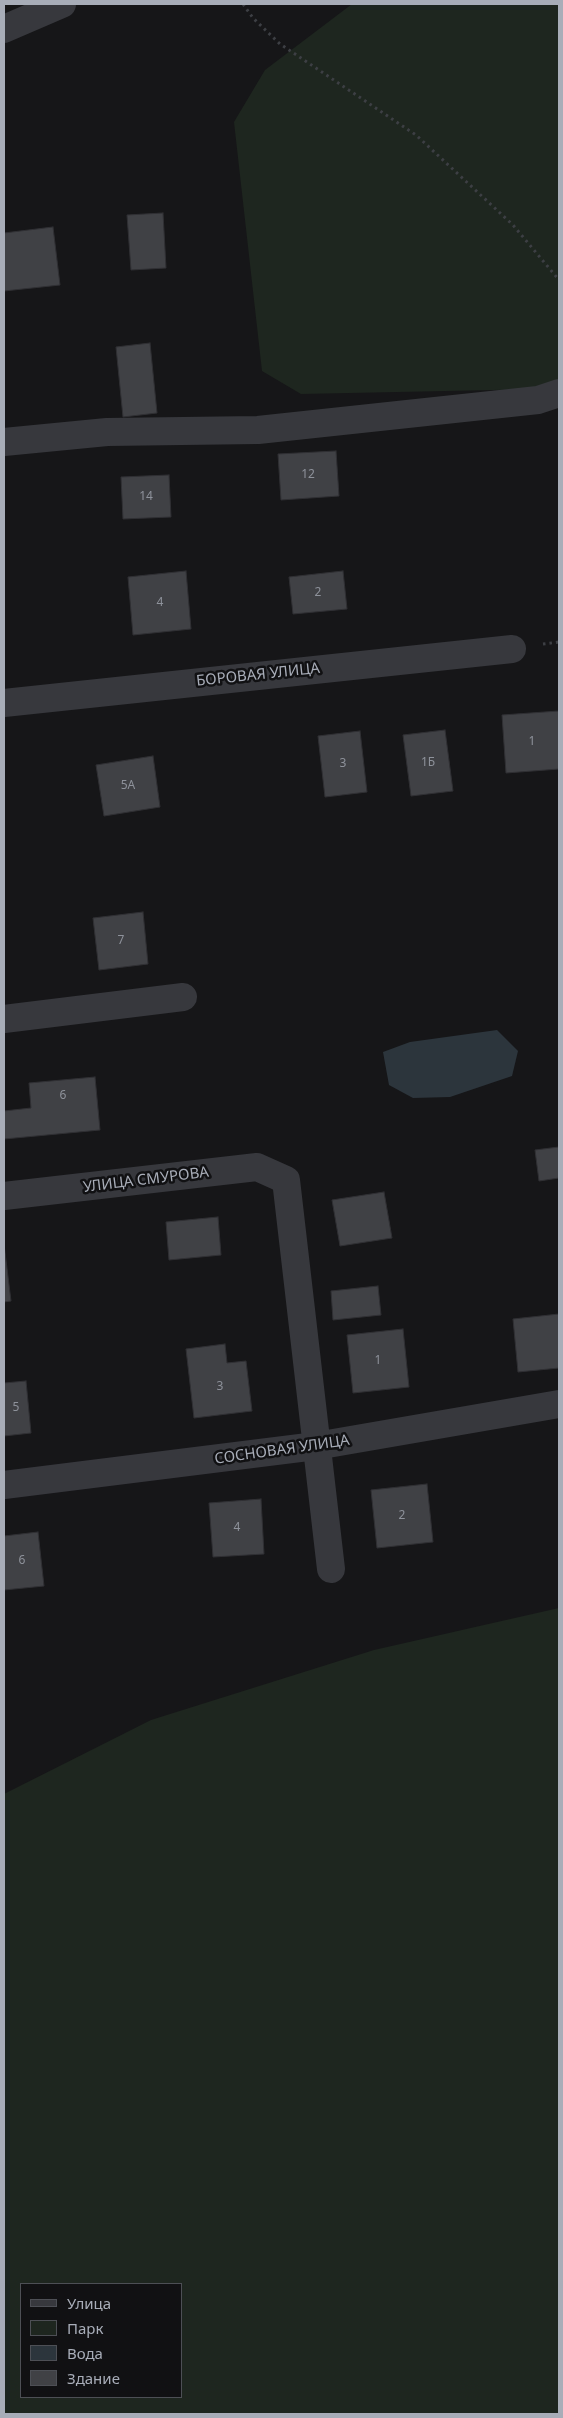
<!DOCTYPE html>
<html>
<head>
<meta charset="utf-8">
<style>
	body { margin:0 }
	#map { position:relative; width:563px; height:2418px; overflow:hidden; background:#161618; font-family:"Noto Sans",sans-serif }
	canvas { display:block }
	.frame { position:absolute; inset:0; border:5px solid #a8adb8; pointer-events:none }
	.legend { position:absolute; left:20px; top:2283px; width:162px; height:115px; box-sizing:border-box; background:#111113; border:1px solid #4d4f55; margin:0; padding:6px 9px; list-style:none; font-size:15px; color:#a8adb8 }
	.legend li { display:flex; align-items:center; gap:10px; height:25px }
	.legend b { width:25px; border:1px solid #4d4f55 }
</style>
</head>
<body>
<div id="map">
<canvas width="563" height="2418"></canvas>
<div class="frame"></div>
<ul class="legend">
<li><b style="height:6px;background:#37383d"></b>Улица</li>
<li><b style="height:14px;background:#1e261f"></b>Парк</li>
<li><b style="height:14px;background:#2c353c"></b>Вода</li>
<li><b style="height:14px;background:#404145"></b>Здание</li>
</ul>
</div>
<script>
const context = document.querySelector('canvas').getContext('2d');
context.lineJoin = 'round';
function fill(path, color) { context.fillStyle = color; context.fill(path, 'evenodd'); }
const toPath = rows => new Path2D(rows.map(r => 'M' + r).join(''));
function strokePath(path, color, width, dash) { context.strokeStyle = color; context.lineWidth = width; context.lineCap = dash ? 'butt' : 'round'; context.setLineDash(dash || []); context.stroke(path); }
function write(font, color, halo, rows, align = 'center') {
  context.font = font + ' "Noto Sans",sans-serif'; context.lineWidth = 5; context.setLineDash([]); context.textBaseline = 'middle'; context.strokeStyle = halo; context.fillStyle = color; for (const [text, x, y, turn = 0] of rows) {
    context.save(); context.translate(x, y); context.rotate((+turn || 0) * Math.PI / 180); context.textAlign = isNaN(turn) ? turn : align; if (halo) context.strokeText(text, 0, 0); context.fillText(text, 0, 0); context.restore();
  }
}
fill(toPath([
	[352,4,559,4,559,395,542,389,301,394,262,371,234,122,265,70],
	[559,1608,559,2414,4,2414,4,1794,151,1720,374,1650],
	[21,2284,181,2284,181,2397,21,2397]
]), '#1e261f');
fill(toPath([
	[497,1030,518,1051,512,1076,450,1097,413,1098,389,1085,383,1052,410,1042]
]), '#2c353c');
const building = toPath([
	[163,213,166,268,131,270,127,215,163,213],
	[53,227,60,285,4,291,4,233,53,227],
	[150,343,157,413,123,417,116,347,150,343],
	[336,451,339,496,281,500,278,454,336,451],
	[169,475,171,517,123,519,121,477,169,475],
	[186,571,191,629,133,635,128,577,186,571],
	[343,571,347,609,293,614,289,577,343,571],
	[559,711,559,769,506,773,502,715,559,711],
	[445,730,453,791,411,796,403,735,445,730],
	[360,731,367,792,325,797,318,736,360,731],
	[153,756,160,807,104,816,96,765,153,756],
	[143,912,148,964,99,970,93,918,143,912],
	[95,1077,100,1130,4,1139,4,1111,31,1108,29,1083,95,1077],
	[559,1147,559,1178,539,1181,535,1150,559,1147],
	[384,1192,392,1238,340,1246,332,1200,384,1192],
	[218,1217,221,1255,169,1260,166,1222,218,1217],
	[4,1244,11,1301,4,1302,4,1244],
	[378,1286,381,1315,333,1320,331,1291,378,1286],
	[559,1314,559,1368,518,1372,513,1319,559,1314],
	[403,1329,409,1387,353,1393,347,1335,403,1329],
	[225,1344,227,1363,246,1361,252,1411,194,1418,186,1349,225,1344],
	[26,1381,31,1433,4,1436,4,1383,26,1381],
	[427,1484,433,1542,377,1548,371,1490,427,1484],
	[261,1499,264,1554,213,1557,209,1503,261,1499],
	[38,1532,44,1586,4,1590,4,1536,38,1532]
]);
fill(building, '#404145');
strokePath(building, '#303034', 1);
strokePath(toPath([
	[243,4,253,18,280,44,416,135,513,225,559,280],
	[543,644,559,642]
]), '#3d3f44', 3, [2.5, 4]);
strokePath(toPath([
	[4,29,62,4],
	[4,442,107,432,258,430,538,400,559,393],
	[4,703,512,649],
	[4,1019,183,997],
	[4,1196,257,1167,286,1180,331,1569],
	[4,1485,316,1446,559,1404]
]), '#37383d', 28);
write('12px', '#8e929b', null, [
	["12",308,475],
	["14",146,497],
	["2",318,593],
	["4",160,603],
	["1",532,742],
	["1Б",428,763],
	["3",343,764],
	["5А",128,786],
	["7",121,941],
	["6",63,1096],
	["1",378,1361],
	["3",220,1387],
	["5",16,1408],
	["2",402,1516],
	["4",237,1528],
	["6",22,1561]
]);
write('15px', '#a8adb8', '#111113', [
	["БОРОВАЯ УЛИЦА",258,675,-6],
	["УЛИЦА СМУРОВА",146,1180,-7],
	["СОСНОВАЯ УЛИЦА",282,1450,-8]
]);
</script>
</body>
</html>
